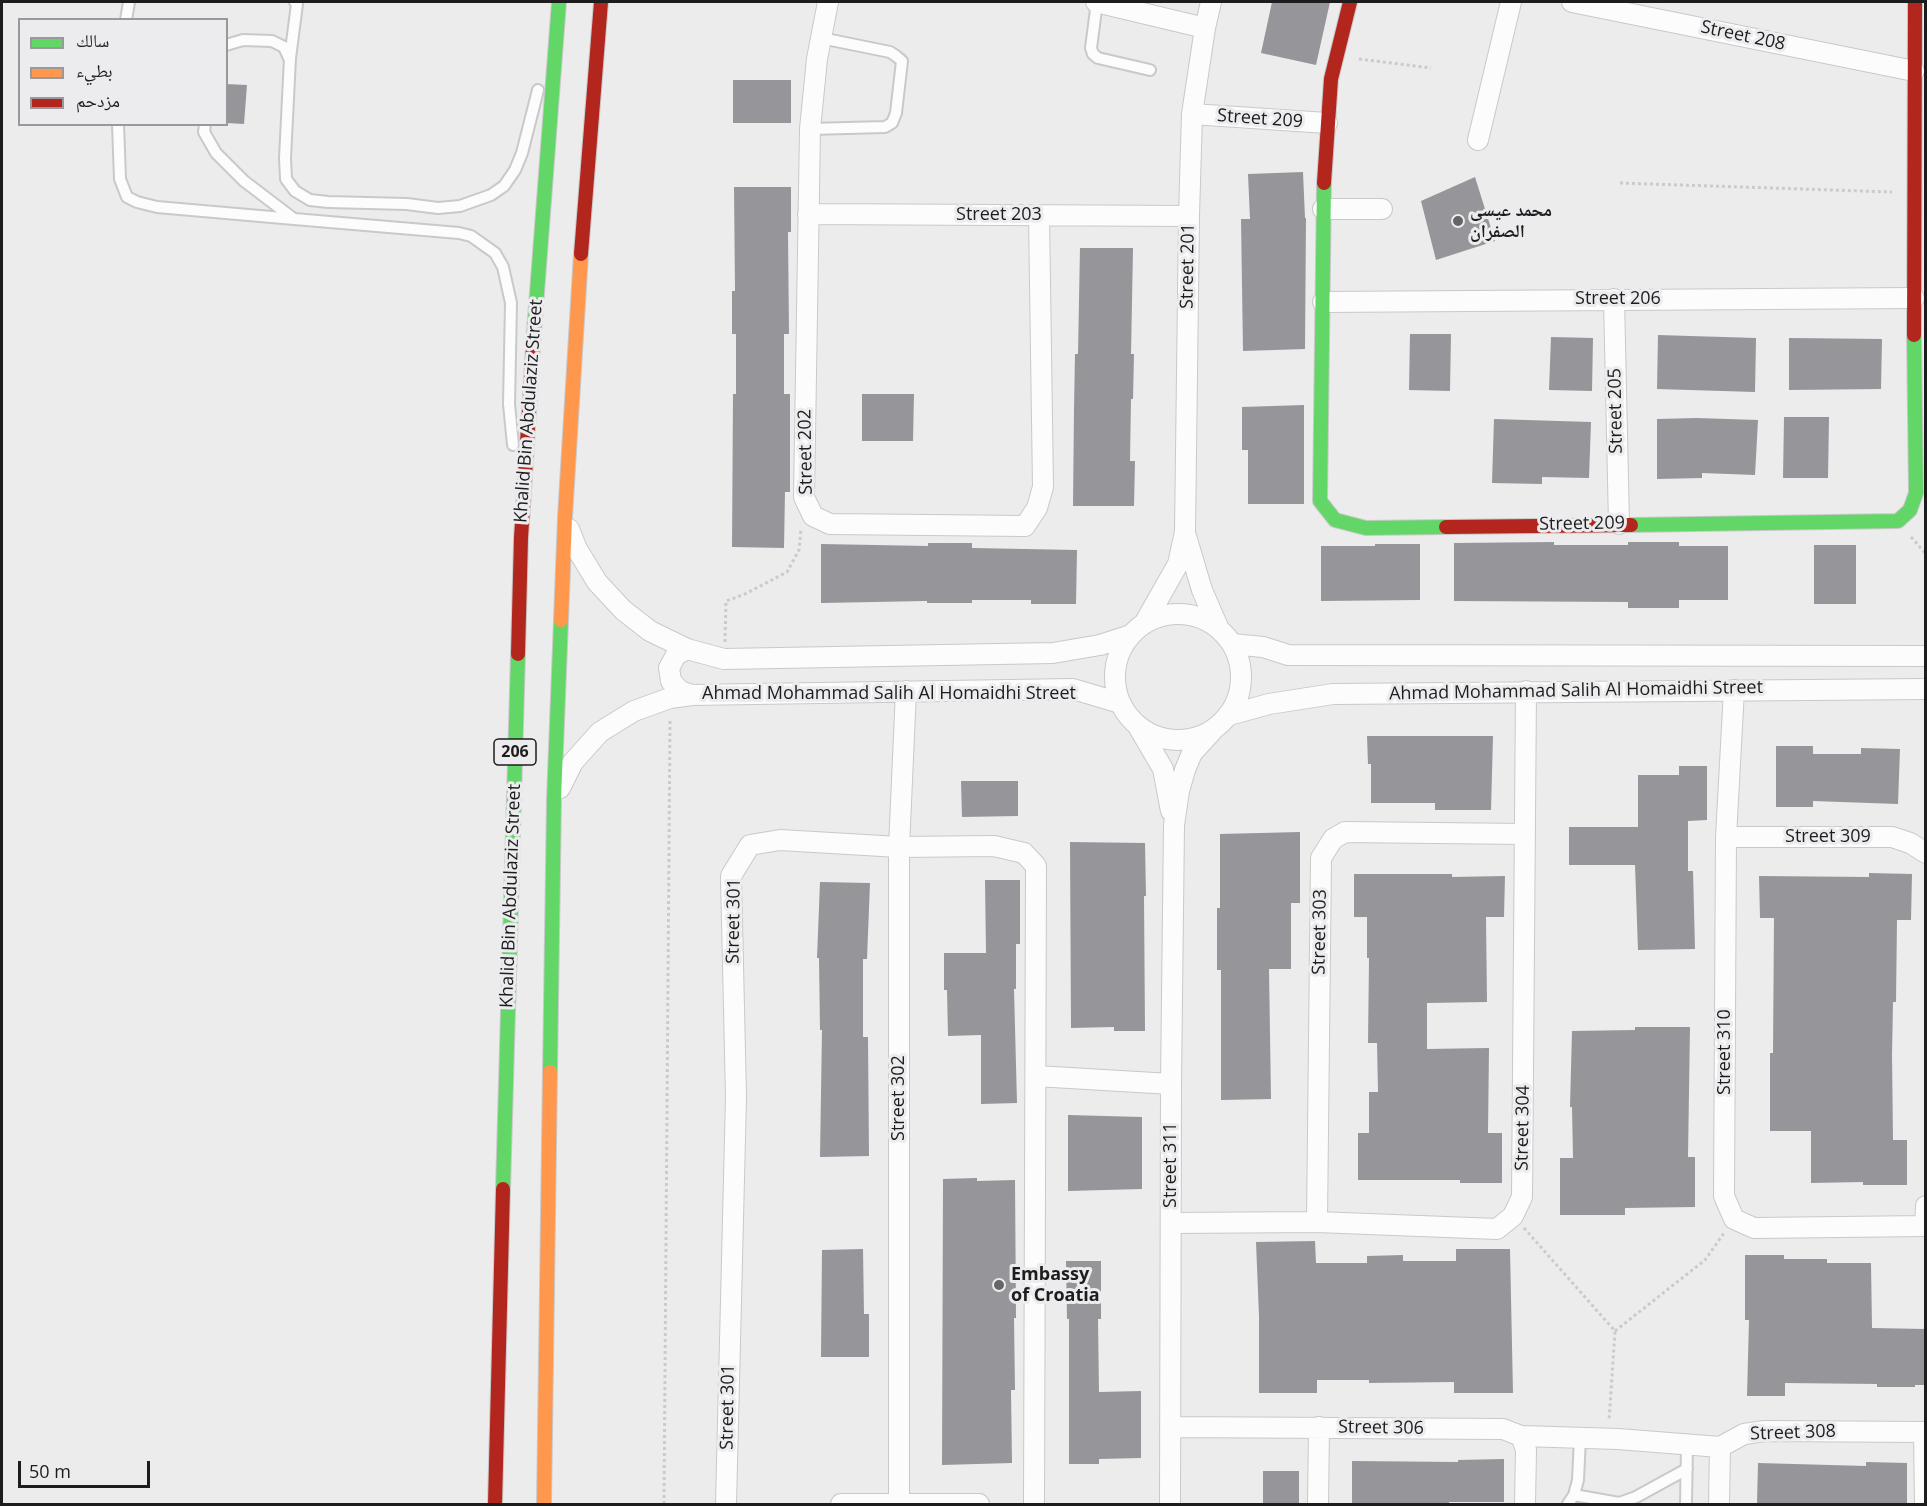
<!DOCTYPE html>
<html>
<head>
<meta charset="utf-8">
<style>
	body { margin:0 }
	#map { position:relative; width:1927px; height:1506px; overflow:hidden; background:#ececed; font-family:"Open Sans","Noto Naskh Arabic",sans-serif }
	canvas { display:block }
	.frame { position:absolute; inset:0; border:3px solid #1d1d1e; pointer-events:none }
	.legend { position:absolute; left:18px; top:18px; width:210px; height:108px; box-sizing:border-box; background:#ecebee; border:2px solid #99999b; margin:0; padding:8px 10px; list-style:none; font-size:18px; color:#1d1d1e }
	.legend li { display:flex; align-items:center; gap:12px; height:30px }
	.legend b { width:30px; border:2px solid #99999b }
	.scale { position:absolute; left:18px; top:1461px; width:132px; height:27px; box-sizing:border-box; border:3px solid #1d1d1e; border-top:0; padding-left:8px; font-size:18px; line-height:21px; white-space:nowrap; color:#1d1d1e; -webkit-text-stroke:4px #ecebee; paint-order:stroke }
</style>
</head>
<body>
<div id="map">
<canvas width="1927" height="1506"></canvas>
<div class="frame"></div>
<ul class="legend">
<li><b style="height:8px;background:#63d668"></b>سالك</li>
<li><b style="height:8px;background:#ff974d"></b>بطيء</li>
<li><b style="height:8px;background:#b3261e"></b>مزدحم</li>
</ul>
<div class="scale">50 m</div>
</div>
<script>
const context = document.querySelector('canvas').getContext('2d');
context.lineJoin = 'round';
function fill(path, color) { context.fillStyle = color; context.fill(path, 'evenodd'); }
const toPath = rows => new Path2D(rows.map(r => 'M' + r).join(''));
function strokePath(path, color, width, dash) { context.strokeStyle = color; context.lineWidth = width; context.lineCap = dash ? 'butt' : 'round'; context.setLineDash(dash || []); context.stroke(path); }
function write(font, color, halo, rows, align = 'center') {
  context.font = font + ' "Open Sans","Noto Naskh Arabic",sans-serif'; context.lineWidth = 6; context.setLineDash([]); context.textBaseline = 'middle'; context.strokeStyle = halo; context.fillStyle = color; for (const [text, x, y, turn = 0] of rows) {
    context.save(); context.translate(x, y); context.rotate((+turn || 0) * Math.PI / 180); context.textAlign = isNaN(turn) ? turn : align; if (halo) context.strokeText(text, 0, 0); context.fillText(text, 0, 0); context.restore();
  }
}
fill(toPath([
	[1272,2,1330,2,1316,65,1261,53],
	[733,80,791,80,791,123,733,123],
	[226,84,247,85,244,124,226,123],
	[1303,172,1305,218,1306,218,1305,349,1243,351,1241,219,1250,219,1248,174],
	[1475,177,1495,241,1436,260,1421,201],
	[734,187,791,187,791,232,788,232,789,334,784,334,784,394,790,394,790,492,785,492,784,548,732,547,733,394,736,394,736,334,732,334,732,291,735,291],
	[1080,248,1133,248,1131,354,1134,354,1133,399,1131,399,1130,461,1135,461,1134,506,1073,506,1074,409,1075,354,1078,354],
	[1410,334,1451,334,1450,391,1409,390],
	[1658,335,1756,338,1755,392,1657,389],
	[1551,337,1593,338,1592,391,1549,390],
	[1789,338,1882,339,1881,389,1789,390],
	[862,394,914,394,913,441,862,441],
	[1304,405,1304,504,1248,504,1248,450,1242,450,1242,407],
	[1784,417,1829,417,1828,478,1783,478],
	[1697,418,1758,420,1755,475,1702,473,1702,478,1657,479,1657,419],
	[1494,419,1591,422,1589,478,1542,477,1542,484,1492,483],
	[1554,542,1554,545,1628,545,1628,542,1679,542,1679,546,1728,546,1728,600,1679,600,1679,608,1628,608,1628,602,1454,601,1454,543],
	[928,543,972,543,972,548,1077,550,1076,604,1031,604,1031,600,972,600,972,603,927,603,927,601,821,603,821,544,928,546],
	[1375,544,1420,544,1420,600,1321,601,1321,546,1375,546],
	[1814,545,1856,545,1856,604,1814,604],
	[1367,736,1493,736,1491,810,1435,810,1435,803,1371,803,1371,764,1368,764],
	[1776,746,1813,746,1813,754,1861,754,1861,748,1900,749,1898,804,1813,801,1813,807,1776,807],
	[1679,766,1707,766,1707,820,1688,821,1688,871,1693,871,1695,949,1638,950,1635,865,1569,865,1569,827,1638,827,1638,775,1679,775],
	[961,781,1018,781,1018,816,962,817],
	[1300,832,1300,903,1291,903,1291,969,1269,969,1271,1099,1221,1100,1221,970,1217,970,1217,908,1220,908,1220,834],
	[1070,842,1145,843,1146,896,1144,896,1145,1031,1114,1031,1114,1027,1071,1028],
	[1869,873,1912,874,1911,920,1897,920,1896,1002,1893,1002,1892,1055,1893,1140,1907,1140,1907,1185,1863,1185,1863,1182,1811,1183,1811,1131,1770,1131,1770,1053,1773,1053,1774,918,1760,918,1759,876,1869,877],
	[1354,874,1452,874,1452,877,1505,876,1504,917,1486,917,1487,1002,1427,1003,1427,1049,1489,1048,1488,1133,1502,1133,1502,1183,1460,1183,1460,1180,1358,1180,1358,1133,1369,1133,1369,1092,1378,1092,1377,1043,1368,1043,1369,958,1367,958,1367,917,1354,917],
	[985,880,1020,880,1020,944,1016,944,1016,989,1014,989,1017,1103,981,1104,981,1035,948,1036,947,990,944,990,944,953,986,953],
	[820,882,870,883,867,959,863,959,863,1037,868,1037,869,1156,820,1157,822,1030,820,1030,819,958,817,958],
	[1635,1027,1690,1027,1688,1157,1695,1157,1695,1207,1625,1208,1625,1215,1560,1215,1560,1158,1573,1158,1572,1107,1570,1107,1572,1031,1635,1030],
	[1068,1115,1142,1117,1142,1189,1068,1191],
	[977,1178,977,1181,1015,1180,1016,1318,1014,1318,1015,1390,1011,1390,1012,1463,942,1465,943,1179],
	[1315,1241,1316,1263,1367,1263,1367,1256,1403,1255,1403,1261,1456,1261,1456,1249,1510,1249,1513,1393,1454,1393,1454,1382,1369,1383,1369,1380,1317,1380,1317,1393,1259,1393,1259,1316,1256,1242],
	[863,1249,864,1314,869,1314,869,1357,821,1357,822,1250],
	[1745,1255,1784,1255,1784,1259,1827,1259,1827,1263,1871,1263,1872,1328,1926,1329,1926,1385,1915,1385,1915,1387,1877,1387,1877,1384,1785,1383,1785,1396,1747,1396,1749,1320,1745,1320],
	[1066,1261,1101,1261,1101,1319,1098,1319,1099,1392,1141,1391,1141,1458,1099,1459,1099,1464,1069,1464,1069,1319,1067,1319],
	[1504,1459,1504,1502,1449,1502,1449,1504,1352,1504,1352,1461,1458,1462,1458,1460],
	[1866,1462,1907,1463,1907,1504,1806,1503,1806,1504,1757,1504,1758,1463,1866,1466],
	[1263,1471,1299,1471,1299,1504,1263,1504]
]), '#96959a');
const lane = toPath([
	[295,2,297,4,290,58,285,158,286,179,295,191,310,200,328,202,407,204,438,208,460,206,491,195,504,186,515,170,522,153,538,90],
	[1097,2,1091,48,1093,54,1098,58,1150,70],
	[126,20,129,2],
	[226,45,243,40,272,41,284,47,289,58],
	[118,124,120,179,127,197,137,202,157,207,294,219],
	[205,124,204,132,216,153,244,181,294,219,459,233,471,236,495,253,503,267,511,303,509,404,513,445],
	[810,129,885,127,892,123,896,113,902,61,896,56,890,52,821,38],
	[1574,1495,1619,1503,1636,1497,1687,1469],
	[1568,1504,1574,1495,1578,1480,1580,1438],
	[1686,1504,1687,1444]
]);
const street = toPath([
	[828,2,817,59,810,129,804,497,813,516,830,524,1025,526,1037,508,1043,487,1039,215],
	[1096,2,1205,28],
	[1572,2,1914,71],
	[1192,114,1327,123],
	[1478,140,1511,2],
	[1323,209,1382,209],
	[808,214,1189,216],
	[1614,299,1619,524],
	[1323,302,1914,298],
	[569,529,577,549,597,582,623,610,650,631,687,649,724,659,1053,653,1100,645,1131,635],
	[1186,536,1202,590,1218,627],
	'1115 677a63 63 0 1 1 126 0a63 63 0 1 1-126 0Z',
	[1144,624,1178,564,1185,532,1189,216,1192,114,1205,28,1211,2],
	[1232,644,1263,647,1288,655,1926,656],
	[687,649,676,655,669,668,671,681,680,691,692,695],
	[1734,690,1726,837,1724,1196,1734,1219,1754,1228,1926,1226],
	[1229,715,1269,704,1333,694,1926,689],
	[1139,728,1163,769,1171,811],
	[560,788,573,762,600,732,634,711,670,698,692,695,1073,689,1120,703],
	[1726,837,1892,837,1910,843,1926,853],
	[1036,1076,1171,1084],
	[1317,1222,1321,858,1333,839,1345,832,1525,834],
	[1171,1223,1317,1222,1497,1229,1513,1216,1522,1197,1526,691],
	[1925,1226,1926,1206],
	[1170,1427,1503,1429,1521,1436,1526,1450,1525,1504],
	[1924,1432,1925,1504],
	[1521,1436,1618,1439,1720,1447],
	[726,1504,736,1097,731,876,750,845,780,840,899,847,994,846,1024,853,1036,866,1034,1504],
	[841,1504,979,1504],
	[899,1504,899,847,906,691],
	[1170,1504,1171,1084,1174,825,1179,791,1185,770,1192,753,1213,730],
	[1318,1504,1319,1427],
	[1719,1504,1720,1447,1744,1434,1765,1431,1926,1432]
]);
const fast = toPath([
	[1324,183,1320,501,1335,520,1366,528,1446,527],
	[534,332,559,2],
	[1631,525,1898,521,1910,510,1916,493,1914,335],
	[550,1072,554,799,561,620],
	[503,1189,518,654]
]);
const slow = toPath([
	[561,620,565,517,581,254],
	[544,1504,550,1072]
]);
const jam = toPath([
	[1324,183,1331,79,1350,2],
	[581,254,601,2],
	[1914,335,1915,2],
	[1446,527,1631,525],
	[518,654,521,538,534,332],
	[495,1504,503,1189]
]);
strokePath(lane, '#c9c9ca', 14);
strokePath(street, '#c9c9ca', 22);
strokePath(fast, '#c9c9ca', 16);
strokePath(slow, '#c9c9ca', 16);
strokePath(jam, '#c9c9ca', 16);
strokePath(toPath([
	[1359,59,1431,68],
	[1620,183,1892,192],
	[1911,537,1926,554],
	[725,642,726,601,745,594,787,572,799,550,801,529],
	[1524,1228,1615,1331,1609,1421],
	[1615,1331,1705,1260,1724,1233],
	[664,1504,670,718]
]), '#cbcbcc', 3, [3, 3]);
strokePath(lane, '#fcfcfc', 10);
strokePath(street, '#fcfcfc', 20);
strokePath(fast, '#63d668', 14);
strokePath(slow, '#ff974d', 14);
strokePath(jam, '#b3261e', 14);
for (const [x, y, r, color] of [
	[1458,221,6,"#656566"],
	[999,1285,6,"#656566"]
]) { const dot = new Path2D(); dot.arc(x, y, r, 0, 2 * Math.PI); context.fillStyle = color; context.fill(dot); strokePath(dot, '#ecebee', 2); }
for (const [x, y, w] of [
	[515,752,42]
]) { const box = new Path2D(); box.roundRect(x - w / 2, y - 13, w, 26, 4.5); context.fillStyle = '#ecebee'; context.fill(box); strokePath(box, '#1d1d1e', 1.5); }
write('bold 16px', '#1d1d1e', null, [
	["206",515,752]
]);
write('18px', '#1d1d1e', '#ecebee', [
	["Street 208",1743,36,12],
	["Street 209",1260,119,4],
	["Street 203",999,215],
	["Street 201",1188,266,-89],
	["Street 206",1618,299],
	["Khalid Bin Abdulaziz Street",529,411,-86],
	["Street 205",1616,411,-91],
	["Street 202",806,452,-91],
	["Street 209",1582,524,-1],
	["Ahmad Mohammad Salih Al Homaidhi Street",1576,691,-1],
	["Ahmad Mohammad Salih Al Homaidhi Street",889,694],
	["Street 309",1828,837],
	["Khalid Bin Abdulaziz Street",511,896,-88],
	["Street 301",734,921,-89],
	["Street 303",1320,932,-89],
	["Street 310",1725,1052,-90],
	["Street 302",899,1098,-90],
	["Street 304",1523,1128,-89],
	["Street 311",1171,1165,-90],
	["Street 301",728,1407,-89],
	["Street 306",1381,1428,1],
	["Street 308",1793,1433,-2]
]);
write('bold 18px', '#1d1d1e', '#ecebee', [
	["محمد عيسى",1470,211],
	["الصفران",1470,232],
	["Embassy",1011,1275],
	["of Croatia",1011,1296]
], 'left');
</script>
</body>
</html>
